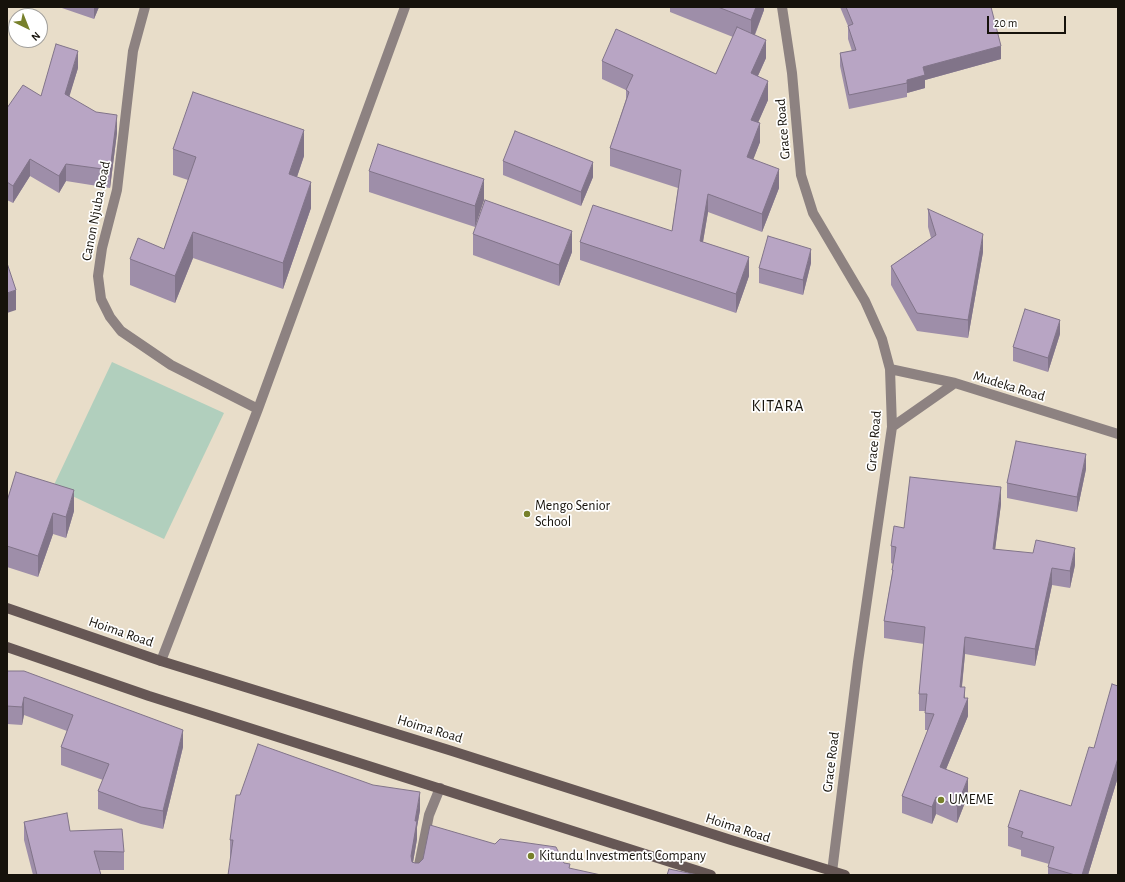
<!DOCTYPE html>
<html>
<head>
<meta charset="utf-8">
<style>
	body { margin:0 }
	#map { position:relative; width:1125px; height:882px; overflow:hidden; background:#e8ddc9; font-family:"Alegreya Sans",sans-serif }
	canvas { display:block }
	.frame { position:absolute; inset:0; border:8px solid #16120b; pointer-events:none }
	.north { position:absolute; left:8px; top:8px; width:40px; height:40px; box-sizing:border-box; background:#fff; border:1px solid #a2a09d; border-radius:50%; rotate:137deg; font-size:11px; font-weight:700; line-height:16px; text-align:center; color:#16120b }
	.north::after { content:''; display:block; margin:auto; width:14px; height:18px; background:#77802b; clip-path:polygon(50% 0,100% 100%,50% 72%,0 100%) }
	.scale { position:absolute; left:987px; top:16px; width:79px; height:18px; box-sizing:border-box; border:2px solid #16120b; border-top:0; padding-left:5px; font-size:12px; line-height:14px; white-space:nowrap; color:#16120b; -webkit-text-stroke:3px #fff; paint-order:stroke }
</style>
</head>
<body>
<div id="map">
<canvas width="1125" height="882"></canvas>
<div class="frame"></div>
<div class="north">N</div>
<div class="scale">20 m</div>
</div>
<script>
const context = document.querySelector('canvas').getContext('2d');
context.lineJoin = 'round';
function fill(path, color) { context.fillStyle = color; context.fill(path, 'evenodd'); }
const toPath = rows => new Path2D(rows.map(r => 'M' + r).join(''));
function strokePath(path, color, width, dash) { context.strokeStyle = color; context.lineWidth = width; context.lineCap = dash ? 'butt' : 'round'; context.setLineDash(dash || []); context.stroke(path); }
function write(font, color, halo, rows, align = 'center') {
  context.font = font + ' "Alegreya Sans",sans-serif'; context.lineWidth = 3.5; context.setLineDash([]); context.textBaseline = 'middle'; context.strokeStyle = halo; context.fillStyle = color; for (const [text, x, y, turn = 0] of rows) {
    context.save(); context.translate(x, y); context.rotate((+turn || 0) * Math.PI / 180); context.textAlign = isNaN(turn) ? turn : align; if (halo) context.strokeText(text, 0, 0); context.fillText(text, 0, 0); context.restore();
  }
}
fill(toPath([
	[112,362,224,413,164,539,53,487]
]), '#b1cfbd');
strokePath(toPath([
	[145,7,133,51,117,190,102,248,98,276,101,299,110,317,121,331,171,365,258,409],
	[161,661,258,409,405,7]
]), '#8d8281', 10);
strokePath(toPath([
	[782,7,792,73,801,175,813,213,865,301,882,339,890,369,892,427,858,662,832,872],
	[890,369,955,383,1118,434],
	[892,427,955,383],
	[417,875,429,815,440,788]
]), '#8d8281', 10);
strokePath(toPath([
	[7,608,161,661,452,751,731,840,845,875],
	[7,647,149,696,711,875]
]), '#665755', 10);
fill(toPath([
	[59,7,99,7,94,19],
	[670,7,764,7,764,10,755,35,766,58,758,76,768,100,758,122,760,142,753,159,779,188,762,232,708,212,703,242,749,276,736,313,580,260,580,242,672,231,678,188,610,166,610,148,626,99,626,90,602,79,602,61,716,74,733,37,670,12],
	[840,7,991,7,1001,59,925,80,925,88,907,93,907,97,849,109,840,66,840,53,852,51,848,39,848,26],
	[78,68,69,96,117,133,110,188,66,181,59,193,30,176,13,203,7,200,7,108,41,96],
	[173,149,304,156,297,177,311,208,283,289,193,258,175,303,130,285,130,259,164,249,188,180,173,175],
	[503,161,593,177,581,206,503,175],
	[369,171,484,200,475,227,369,192],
	[928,209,983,252,968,338,917,331,891,285,891,266,931,238,928,227],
	[473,234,572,252,559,286,473,255],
	[811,263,803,295,759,283,759,268],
	[1060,334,1048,372,1013,361,1013,347],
	[1086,469,1077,512,1007,498,1007,483],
	[7,501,74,511,66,538,53,534,38,577,7,567],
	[1001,504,995,549,1075,565,1070,588,1052,585,1035,666,965,654,962,687,965,698,968,716,946,769,968,795,957,823,936,814,932,824,902,813,902,796,928,730,925,730,925,711,919,711,919,694,924,644,884,638,884,621,892,574,893,564,891,563,891,546,904,528],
	[7,671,183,747,163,829,141,824,98,809,98,791,103,780,61,765,61,747,67,731,24,715,22,725,7,724],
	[1118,686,1118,777,1088,875,1048,875,1048,867,1049,864,1021,856,1021,850,1008,846,1008,827,1071,806,1094,748],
	[420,810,417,827,417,839,413,862,415,863,419,863,495,844,564,863,570,869,230,858,230,840],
	[24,822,70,831,124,852,124,870,99,870,101,875,33,875,24,840]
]), '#9e8ea9');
fill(toPath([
	[94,7,99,7,94,19],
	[756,7,764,7,764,10,751,44,751,20],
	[766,40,766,58,751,91,751,73],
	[1001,46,1001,59,925,80,925,88,907,93,907,80,923,67],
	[78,51,78,68,65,111,65,94],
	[768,81,768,100,751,139,751,120],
	[117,115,117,133,110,188,110,170],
	[760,123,760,142,747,176,747,157],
	[304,130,304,156,289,200,289,174],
	[30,159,30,176,13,203,13,186],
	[593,162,593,177,581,206,581,192],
	[66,164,66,181,59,193,59,176],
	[779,169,779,188,762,232,762,214],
	[484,179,484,200,475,227,475,206],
	[311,182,311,208,283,289,283,263],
	[708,194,708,212,700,259,700,241],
	[572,231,572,252,559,286,559,265],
	[193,232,193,258,175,303,175,276],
	[983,234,983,252,968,338,968,320],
	[811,249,811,263,803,295,803,280],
	[749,257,749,276,736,313,736,294],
	[16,290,16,310,7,313,7,293],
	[1060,320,1060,334,1048,372,1048,358],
	[1086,454,1086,469,1077,512,1077,497],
	[1001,487,1001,504,993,566,993,549],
	[74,490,74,511,66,538,66,517],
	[53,513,53,534,38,577,38,556],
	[1075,548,1075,565,1070,588,1070,571],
	[1052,568,1052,585,1035,666,1035,649],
	[965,637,965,654,960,704,960,687],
	[965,687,965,704,968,698,968,716,940,784,940,767,964,698],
	[24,697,24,715,22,725,22,707],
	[183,730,183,747,163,829,163,811],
	[1118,758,1118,777,1088,875,1082,875],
	[968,778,968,795,957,823,957,806],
	[420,792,420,810,417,827,417,839,411,874,411,856,415,821],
	[936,797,936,814,932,824,932,807]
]), '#817489');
const building = toPath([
	[718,7,756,7,751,20,718,7],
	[846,7,991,7,1001,46,923,67,925,75,907,80,907,83,849,95,840,53,856,50,848,26,853,24,846,7],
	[737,27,766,40,751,73,768,81,751,120,760,123,747,157,779,169,762,214,708,194,700,241,749,257,736,294,580,242,593,205,672,231,681,170,610,148,629,92,626,90,633,75,602,61,616,29,716,74,737,27],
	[56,44,78,51,65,94,96,112,117,115,110,170,66,164,59,176,30,159,13,186,7,182,7,108,23,85,41,96,56,44],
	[193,92,304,130,289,174,311,182,283,263,193,232,175,276,130,259,138,238,164,249,196,157,173,149,193,92],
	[515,131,593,162,581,192,503,161,515,131],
	[378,144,484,179,475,206,369,171,378,144],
	[485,200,572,231,559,265,473,234,485,200],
	[928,209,983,234,968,320,917,313,891,266,936,235,928,209],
	[768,236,811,249,803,280,759,268,768,236],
	[7,263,16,290,7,293,7,263],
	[1025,309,1060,320,1048,358,1013,347,1025,309],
	[1016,441,1086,454,1077,497,1007,483,1016,441],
	[16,472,74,490,66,517,53,513,38,556,7,546,7,501,16,472],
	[910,477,1001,487,993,549,1033,553,1036,540,1075,548,1070,571,1052,568,1035,649,965,637,960,687,965,687,964,698,968,698,940,767,968,778,957,806,936,797,932,807,902,796,934,714,925,713,927,694,919,694,925,627,884,621,893,570,892,570,896,547,891,546,894,526,904,528,910,477],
	[7,671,24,671,183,730,163,811,141,807,98,791,109,764,61,747,73,715,24,697,22,707,7,706,7,671],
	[1112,684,1118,686,1118,758,1082,875,1075,875,1048,867,1054,847,1021,837,1023,832,1008,827,1020,790,1071,806,1089,747,1094,748,1112,684],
	[258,744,373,785,420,792,415,821,417,821,411,856,412,862,415,863,419,863,423,859,430,825,495,844,500,839,556,847,564,863,570,864,569,868,601,875,228,875,233,840,230,840,236,795,240,795,258,744],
	[67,813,70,831,122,829,124,852,94,851,101,875,37,875,24,822,67,813],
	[669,869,698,875,667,875,669,869]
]);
fill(building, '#b8a5c4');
strokePath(building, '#817489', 1);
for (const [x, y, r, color] of [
	[527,514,4,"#77802b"],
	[941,800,4,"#77802b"],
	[531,856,4,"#77802b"]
]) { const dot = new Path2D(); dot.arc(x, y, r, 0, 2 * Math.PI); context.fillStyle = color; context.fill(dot); strokePath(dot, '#fff', 1.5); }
write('14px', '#16120b', '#fff', [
	["Grace Road",783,129,-95],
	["Canon Njuba Road",96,211,-79],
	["Mudeka Road",1009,386,17],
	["Grace Road",874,441,-85],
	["Hoima Road",121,632,19],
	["Hoima Road",430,729,17],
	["Grace Road",831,762,-83],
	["Hoima Road",738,828,18]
]);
write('14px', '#16120b', '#fff', [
	["Mengo Senior",535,506],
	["School",535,522],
	["UMEME",949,800],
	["Kitundu Investments Company",539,856]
], 'left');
context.letterSpacing = '1px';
write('16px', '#16120b', '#fff', [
	["KITARA",778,406]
]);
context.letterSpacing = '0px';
</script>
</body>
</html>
